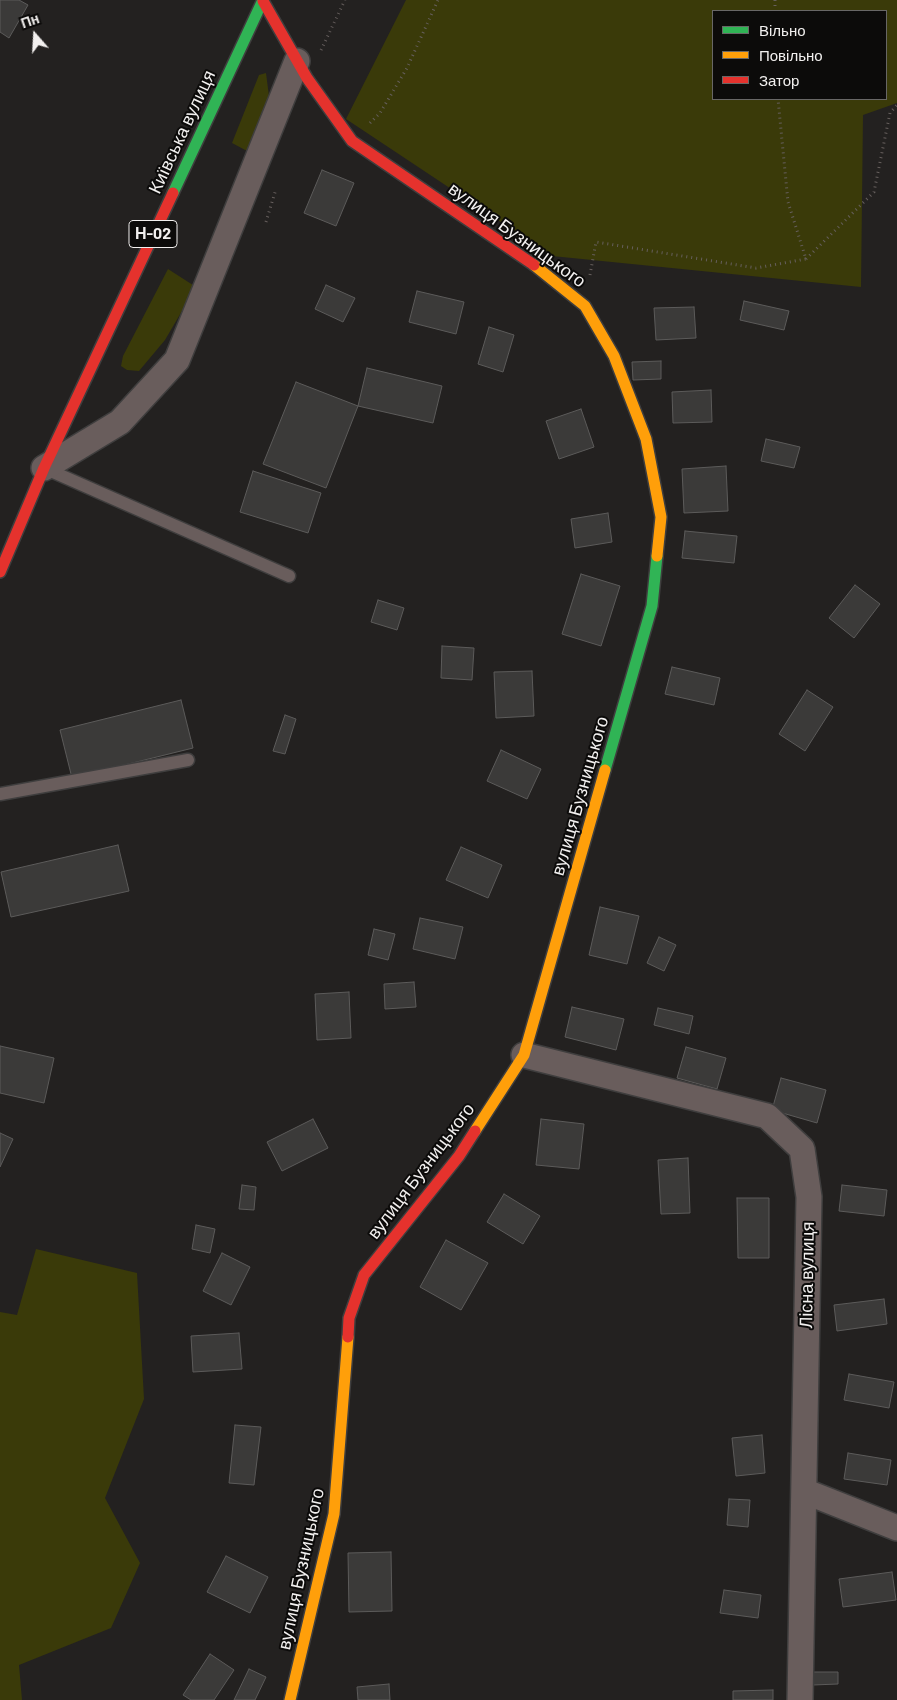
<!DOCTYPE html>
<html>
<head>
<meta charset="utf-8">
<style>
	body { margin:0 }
	#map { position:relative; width:897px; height:1700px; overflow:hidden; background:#232120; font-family:Barlow,sans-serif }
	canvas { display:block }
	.legend { position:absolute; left:712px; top:10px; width:175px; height:90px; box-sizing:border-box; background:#0c0b0a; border:1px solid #686766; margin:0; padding:6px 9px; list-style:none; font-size:15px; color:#f2f0ef }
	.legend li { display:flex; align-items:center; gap:10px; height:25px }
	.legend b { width:25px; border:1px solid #686766 }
	.north { position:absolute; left:10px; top:10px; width:50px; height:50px; -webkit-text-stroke:4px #0c0b0a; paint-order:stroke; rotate:341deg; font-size:14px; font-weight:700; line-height:20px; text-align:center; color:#f2f0ef }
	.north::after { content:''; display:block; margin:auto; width:18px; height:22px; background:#f2f0ef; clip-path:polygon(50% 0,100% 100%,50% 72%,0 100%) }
</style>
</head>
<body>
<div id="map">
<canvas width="897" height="1700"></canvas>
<ul class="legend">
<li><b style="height:6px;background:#30b455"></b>Вільно</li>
<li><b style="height:6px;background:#ff9f0a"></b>Повільно</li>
<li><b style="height:6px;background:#e5322d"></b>Затор</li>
</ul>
<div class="north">Пн</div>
</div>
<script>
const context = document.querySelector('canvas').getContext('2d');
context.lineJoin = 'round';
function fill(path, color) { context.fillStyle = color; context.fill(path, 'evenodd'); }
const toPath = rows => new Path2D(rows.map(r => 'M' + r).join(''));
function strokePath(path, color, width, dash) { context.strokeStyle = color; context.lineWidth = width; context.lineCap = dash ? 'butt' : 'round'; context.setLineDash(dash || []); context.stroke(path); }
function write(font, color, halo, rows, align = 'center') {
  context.font = font + ' Barlow,sans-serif'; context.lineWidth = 4; context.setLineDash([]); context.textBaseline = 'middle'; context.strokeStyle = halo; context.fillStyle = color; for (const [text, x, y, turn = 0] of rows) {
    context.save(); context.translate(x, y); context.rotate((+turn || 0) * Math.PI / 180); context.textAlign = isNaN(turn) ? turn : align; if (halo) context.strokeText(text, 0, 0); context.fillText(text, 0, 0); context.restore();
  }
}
fill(toPath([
	[406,0,897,0,897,103,863,115,861,287,552,256,346,119],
	[713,11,886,11,886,99,713,99],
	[266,73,270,104,266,161,232,143,259,75],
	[168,269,196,287,165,340,139,371,127,370,121,366,123,356],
	[36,1249,137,1273,144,1399,105,1498,140,1563,111,1628,19,1665,22,1700,0,1700,0,1312,17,1315]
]), '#3a3a09');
const building = toPath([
	[0,0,19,0,28,5,9,38,0,32,0,0],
	[322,170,354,183,336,226,304,213,322,170],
	[326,285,355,298,343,322,315,309,326,285],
	[417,291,464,302,456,334,409,322,417,291],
	[744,301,789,311,784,330,740,320,744,301],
	[694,307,696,338,656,340,654,308,694,307],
	[489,327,514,335,503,372,478,364,489,327],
	[661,361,661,379,633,380,632,362,661,361],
	[367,368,442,386,433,423,358,406,367,368],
	[296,382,358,406,326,488,263,464,296,382],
	[711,390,712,422,673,423,672,392,711,390],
	[581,409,594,447,559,459,546,421,581,409],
	[766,439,800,447,794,468,761,461,766,439],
	[726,466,728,511,684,513,682,469,726,466],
	[253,471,321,493,308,533,240,512,253,471],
	[608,513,612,542,575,548,571,519,608,513],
	[685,531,737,536,734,563,682,558,685,531],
	[581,574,620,586,601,646,562,634,581,574],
	[855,585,880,604,854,638,829,618,855,585],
	[378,600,404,608,397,630,371,622,378,600],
	[442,646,474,648,472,680,441,678,442,646],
	[672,667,720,678,714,705,665,694,672,667],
	[532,671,534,716,496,718,494,672,532,671],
	[807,690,833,707,805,751,779,734,807,690],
	[181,700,193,748,72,778,60,730,181,700],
	[285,715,296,719,285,754,273,751,285,715],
	[501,750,541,769,527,799,487,781,501,750],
	[118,845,129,891,11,917,1,872,118,845],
	[461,847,502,865,488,898,446,880,461,847],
	[600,907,639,916,627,964,589,955,600,907],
	[420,918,463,927,455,959,413,949,420,918],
	[374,929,395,934,388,960,368,955,374,929],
	[659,937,676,945,664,971,647,963,659,937],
	[414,982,416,1007,385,1009,384,984,414,982],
	[349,992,351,1038,317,1040,315,994,349,992],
	[572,1007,624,1019,616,1050,565,1037,572,1007],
	[658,1008,693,1016,689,1034,654,1025,658,1008],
	[0,1046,54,1058,44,1103,0,1093,0,1046],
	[686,1047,726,1058,717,1089,677,1078,686,1047],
	[781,1078,826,1090,817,1123,772,1110,781,1078],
	[313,1119,328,1148,282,1171,267,1142,313,1119],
	[541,1119,584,1124,579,1169,536,1165,541,1119],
	[0,1133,13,1139,0,1167,0,1133],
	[688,1158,690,1213,661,1214,658,1160,688,1158],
	[242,1185,256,1187,254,1210,239,1209,242,1185],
	[842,1185,887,1190,884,1216,839,1211,842,1185],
	[504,1194,540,1216,523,1244,487,1222,504,1194],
	[737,1198,769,1198,769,1258,738,1258,737,1198],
	[196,1225,215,1229,210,1253,192,1249,196,1225],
	[446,1240,488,1263,461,1310,420,1287,446,1240],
	[222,1253,250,1267,231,1305,203,1291,222,1253],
	[884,1299,887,1324,837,1331,834,1305,884,1299],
	[239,1333,242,1369,193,1372,191,1336,239,1333],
	[849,1374,894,1382,889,1408,844,1400,849,1374],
	[235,1425,261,1427,254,1485,229,1483,235,1425],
	[762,1435,765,1473,736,1476,732,1438,762,1435],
	[848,1453,891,1460,887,1485,844,1479,848,1453],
	[729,1499,750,1500,748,1527,727,1525,729,1499],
	[391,1552,392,1611,349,1612,348,1553,391,1552],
	[226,1556,268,1577,250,1613,207,1592,226,1556],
	[892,1572,896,1600,843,1607,839,1579,892,1572],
	[724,1590,761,1595,758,1618,720,1613,724,1590],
	[210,1654,234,1670,214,1700,191,1700,183,1695,210,1654],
	[249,1669,266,1677,255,1700,234,1700,249,1669],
	[813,1672,838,1672,838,1684,813,1685,813,1672],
	[389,1684,390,1700,358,1700,357,1687,389,1684],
	[773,1690,773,1700,733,1700,733,1691,773,1690]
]);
fill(building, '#3b3a39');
strokePath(building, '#5c5b5a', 1);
const lane = toPath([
	[44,468,289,576],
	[0,794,188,760]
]);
const street = toPath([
	[44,468,120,422,177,360,297,61],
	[524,1055,767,1116,802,1149,809,1197,800,1700],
	[804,1491,897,1528]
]);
const fast = toPath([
	[173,193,263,0],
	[605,770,652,606,657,556]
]);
const slow = toPath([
	[534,265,585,306,614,356,646,439,661,517,657,556],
	[475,1131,524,1055,605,770],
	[290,1700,334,1514,348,1337]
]);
const jam = toPath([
	[263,1,307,78,352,141,534,265],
	[0,572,44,468,173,193],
	[348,1337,349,1318,364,1275,459,1156,475,1131]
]);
strokePath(lane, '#3f3e3e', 15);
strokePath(street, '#3f3e3e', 28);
strokePath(fast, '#3f3e3e', 14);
strokePath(slow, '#3f3e3e', 14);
strokePath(jam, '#3f3e3e', 14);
strokePath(toPath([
	[775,11,775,0],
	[321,50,345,0],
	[370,123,380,113,407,68,438,0],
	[266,222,276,189],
	[806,259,874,192,890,113,897,105],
	[590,275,596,242,756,268,806,259,788,202,778,99]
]), '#665f5d', 3, [1, 4]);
strokePath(lane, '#695d5c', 12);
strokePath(street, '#695d5c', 25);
strokePath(fast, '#30b455', 11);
strokePath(slow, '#ff9f0a', 11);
strokePath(jam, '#e5322d', 11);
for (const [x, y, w] of [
	[153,234,48]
]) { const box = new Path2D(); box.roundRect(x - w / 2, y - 13.5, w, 27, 4); context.fillStyle = '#0c0b0a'; context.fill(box); strokePath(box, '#f2f0ef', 1); }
write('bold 16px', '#f2f0ef', null, [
	["Н-02",153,234]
]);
write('18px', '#f2f0ef', '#0c0b0a', [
	["Київська вулиця",182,132,-65],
	["вулиця Бузницького",517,235,36],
	["вулиця Бузницького",580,796,-74],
	["вулиця Бузницького",421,1171,-53],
	["Лісна вулиця",807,1275,-89],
	["вулиця Бузницького",301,1569,-78]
]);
</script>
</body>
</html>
